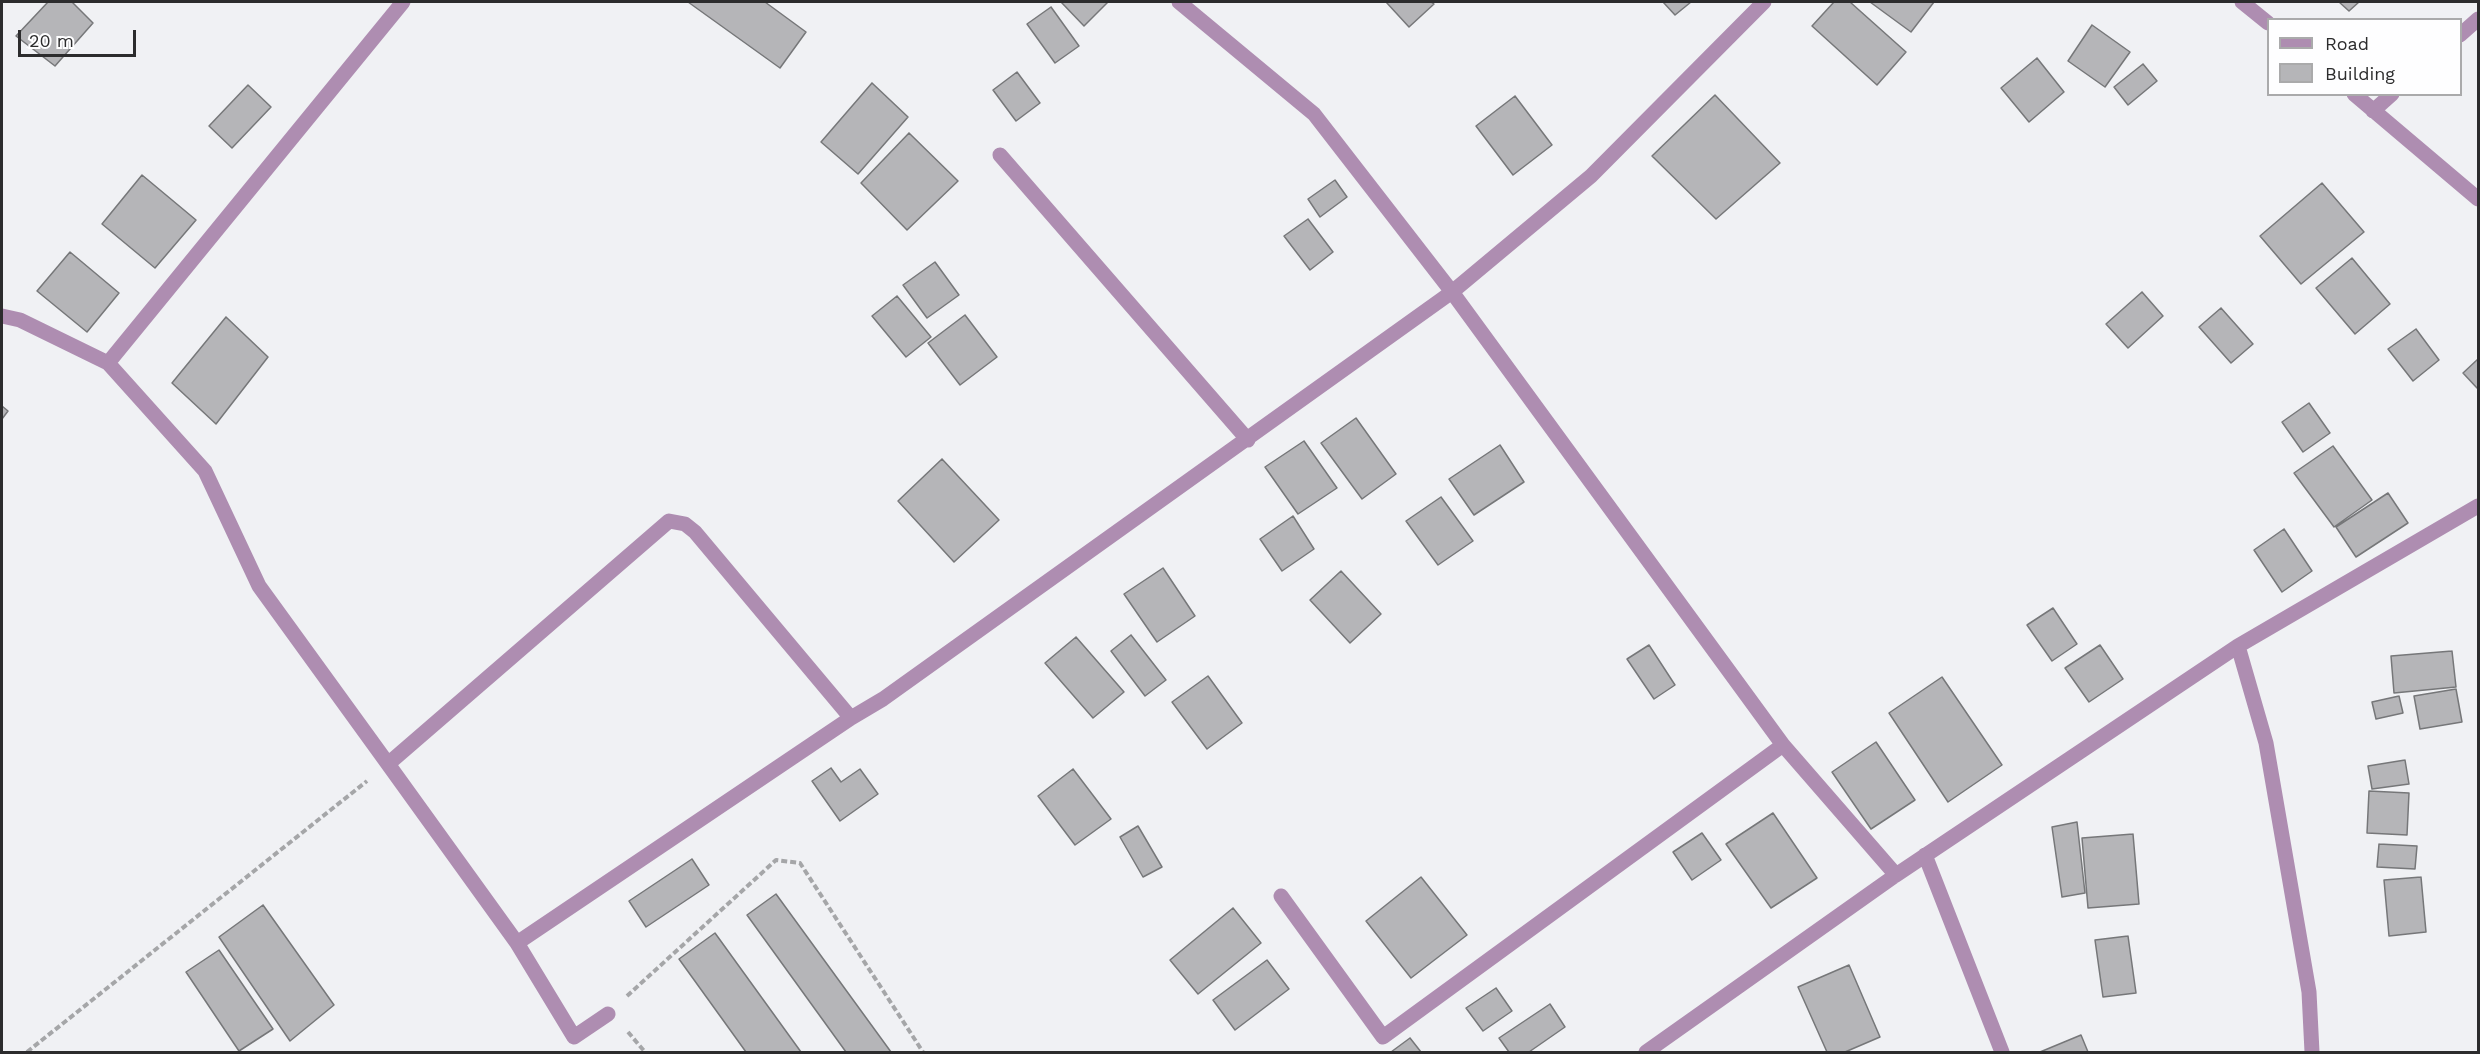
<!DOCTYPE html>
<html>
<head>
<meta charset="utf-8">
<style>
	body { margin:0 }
	#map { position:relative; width:2480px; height:1054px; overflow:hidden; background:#f0f1f4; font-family:"Work Sans",sans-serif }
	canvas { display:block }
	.frame { position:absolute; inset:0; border:3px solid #2c2c2d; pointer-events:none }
	.legend { position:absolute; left:2267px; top:18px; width:195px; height:78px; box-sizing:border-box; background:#fefeff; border:2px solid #aaaaab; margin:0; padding:8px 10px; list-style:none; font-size:18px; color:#2c2c2d }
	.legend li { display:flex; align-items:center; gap:12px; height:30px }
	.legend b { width:30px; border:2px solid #aaaaab }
	.scale { position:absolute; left:18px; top:30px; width:118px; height:27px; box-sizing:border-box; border:3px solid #2c2c2d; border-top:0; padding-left:8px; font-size:18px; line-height:21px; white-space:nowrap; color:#2c2c2d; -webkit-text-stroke:4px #fefeff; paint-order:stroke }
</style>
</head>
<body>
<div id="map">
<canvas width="2480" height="1054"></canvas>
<div class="frame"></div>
<ul class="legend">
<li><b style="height:8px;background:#ae8db1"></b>Road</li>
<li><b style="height:16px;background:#b5b5b8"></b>Building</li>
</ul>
<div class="scale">20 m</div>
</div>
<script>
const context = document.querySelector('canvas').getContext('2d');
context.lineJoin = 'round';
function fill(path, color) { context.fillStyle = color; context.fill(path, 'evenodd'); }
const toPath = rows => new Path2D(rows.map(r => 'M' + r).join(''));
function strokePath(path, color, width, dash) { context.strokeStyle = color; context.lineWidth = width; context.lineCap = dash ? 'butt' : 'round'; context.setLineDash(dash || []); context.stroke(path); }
const building = toPath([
	[48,2,72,2,93,23,55,66,16,36,48,2],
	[688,2,765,2,806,32,780,68,688,2],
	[1061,2,1108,2,1084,26,1061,2],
	[1386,2,1431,2,1434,4,1409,27,1386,2],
	[1663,2,1691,2,1675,15,1663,2],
	[1834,2,1850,2,1906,52,1877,85,1812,26,1834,2],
	[1870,2,1934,2,1911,32,1870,2],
	[2339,2,2359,2,2349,11,2339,2],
	[1051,7,1079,46,1055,63,1027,24,1051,7],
	[2092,25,2130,52,2105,87,2068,61,2092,25],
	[2037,58,2064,92,2029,122,2001,88,2037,58],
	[2143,64,2157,81,2128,105,2114,87,2143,64],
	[1017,72,1040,103,1016,121,993,90,1017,72],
	[872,83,908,117,858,174,821,142,872,83],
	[248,85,271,107,232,148,209,126,248,85],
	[1715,95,1780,163,1716,219,1652,156,1715,95],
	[1515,96,1552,145,1513,175,1476,126,1515,96],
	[909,133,958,181,907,230,861,183,909,133],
	[142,175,196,220,155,268,102,224,142,175],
	[1335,180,1347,197,1320,217,1308,199,1335,180],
	[2322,183,2364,232,2301,284,2260,236,2322,183],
	[1308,219,1333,252,1310,270,1284,236,1308,219],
	[70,252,119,293,87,332,37,291,70,252],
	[2352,258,2390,304,2355,334,2316,288,2352,258],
	[935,262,959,295,927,318,903,285,935,262],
	[2142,292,2163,316,2128,348,2106,324,2142,292],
	[897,296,931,337,906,357,872,316,897,296],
	[2221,308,2253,344,2231,363,2199,327,2221,308],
	[965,315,997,357,960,385,928,343,965,315],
	[226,317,268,357,216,424,172,383,226,317],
	[2416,329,2439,360,2413,381,2388,349,2416,329],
	[2478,359,2478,387,2477,388,2463,373,2478,359],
	[2309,403,2330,433,2303,452,2282,422,2309,403],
	[2,406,8,411,2,419,2,406],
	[1356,418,1396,474,1362,499,1321,443,1356,418],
	[1304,441,1337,488,1298,514,1265,467,1304,441],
	[1500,445,1524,482,1474,515,1449,479,1500,445],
	[2333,446,2372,500,2334,527,2294,473,2333,446],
	[942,459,999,520,954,562,898,501,942,459],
	[2388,493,2408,523,2356,557,2336,527,2388,493],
	[1441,497,1473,541,1438,565,1406,521,1441,497],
	[1293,516,1314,549,1282,571,1260,539,1293,516],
	[2284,529,2312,571,2282,592,2254,550,2284,529],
	[1163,568,1195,616,1157,642,1124,594,1163,568],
	[1341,571,1381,614,1350,643,1310,600,1341,571],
	[2053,608,2077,644,2052,661,2027,625,2053,608],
	[1131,635,1166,680,1145,696,1111,651,1131,635],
	[1076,637,1124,692,1093,718,1045,663,1076,637],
	[1649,645,1675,685,1654,699,1627,659,1649,645],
	[2100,645,2123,679,2089,702,2065,668,2100,645],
	[2452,651,2456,687,2394,693,2391,656,2452,651],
	[1208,676,1242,723,1207,749,1172,702,1208,676],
	[1942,677,2002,765,1948,802,1889,713,1942,677],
	[2456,689,2462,722,2420,729,2414,696,2456,689],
	[2399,696,2403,713,2376,719,2372,702,2399,696],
	[1876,742,1915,800,1871,829,1832,772,1876,742],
	[2405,760,2409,784,2372,789,2368,766,2405,760],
	[831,768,841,782,860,769,878,794,840,821,812,781,831,768],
	[1073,769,1111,819,1075,845,1038,796,1073,769],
	[2369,791,2409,793,2407,835,2367,833,2369,791],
	[1773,813,1817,878,1771,908,1726,844,1773,813],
	[2077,822,2085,893,2062,897,2052,827,2077,822],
	[1138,826,1162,867,1143,877,1120,837,1138,826],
	[1702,833,1721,860,1692,880,1673,852,1702,833],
	[2133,834,2139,904,2088,908,2082,838,2133,834],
	[2379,844,2417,846,2415,869,2377,867,2379,844],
	[692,859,709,885,646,927,629,901,692,859],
	[1421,877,1467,935,1411,978,1366,921,1421,877],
	[2421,877,2426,932,2389,936,2384,880,2421,877],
	[776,894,891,1052,846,1052,747,915,776,894],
	[263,905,334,1005,290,1041,219,937,263,905],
	[1233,908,1261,943,1198,994,1170,960,1233,908],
	[715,933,801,1052,746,1052,679,959,715,933],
	[2128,936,2136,993,2103,997,2095,940,2128,936],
	[219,950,273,1029,239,1051,186,972,219,950],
	[1267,960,1289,989,1235,1030,1213,1000,1267,960],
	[1849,965,1880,1037,1845,1052,1827,1052,1798,987,1849,965],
	[1496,988,1512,1011,1483,1031,1466,1008,1496,988],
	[1550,1004,1565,1027,1529,1052,1509,1052,1499,1038,1550,1004],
	[2081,1035,2088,1052,2040,1052,2081,1035],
	[1410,1038,1421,1052,1391,1052,1410,1038]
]);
fill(building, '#b5b5b8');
strokePath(building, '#767779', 1.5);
strokePath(toPath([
	[627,996,776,860,800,863,923,1052],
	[628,1032,645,1052],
	[27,1052,367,781]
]), '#a5a6a8', 4, [6, 3]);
strokePath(toPath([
	[1179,2,1314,114,1452,292,1783,745,1896,875],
	[2242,2,2268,23],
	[2460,35,2478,19],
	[2354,94,2478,199],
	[2373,111,2392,94],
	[1000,155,1248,440],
	[2,316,20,320,108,363,205,471,259,586,388,764,669,521,685,524,695,532,851,718,883,699,1452,292,1591,176,1764,2],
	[108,363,403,2],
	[2238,646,2266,743,2309,992,2312,1052],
	[388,764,517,943,574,1037,608,1014],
	[1925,855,2002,1052],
	[1281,896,1383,1037,1783,745],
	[517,943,851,718],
	[1646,1052,1896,875,2238,646,2478,506]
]), '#ae8db1', 15);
</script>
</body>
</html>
